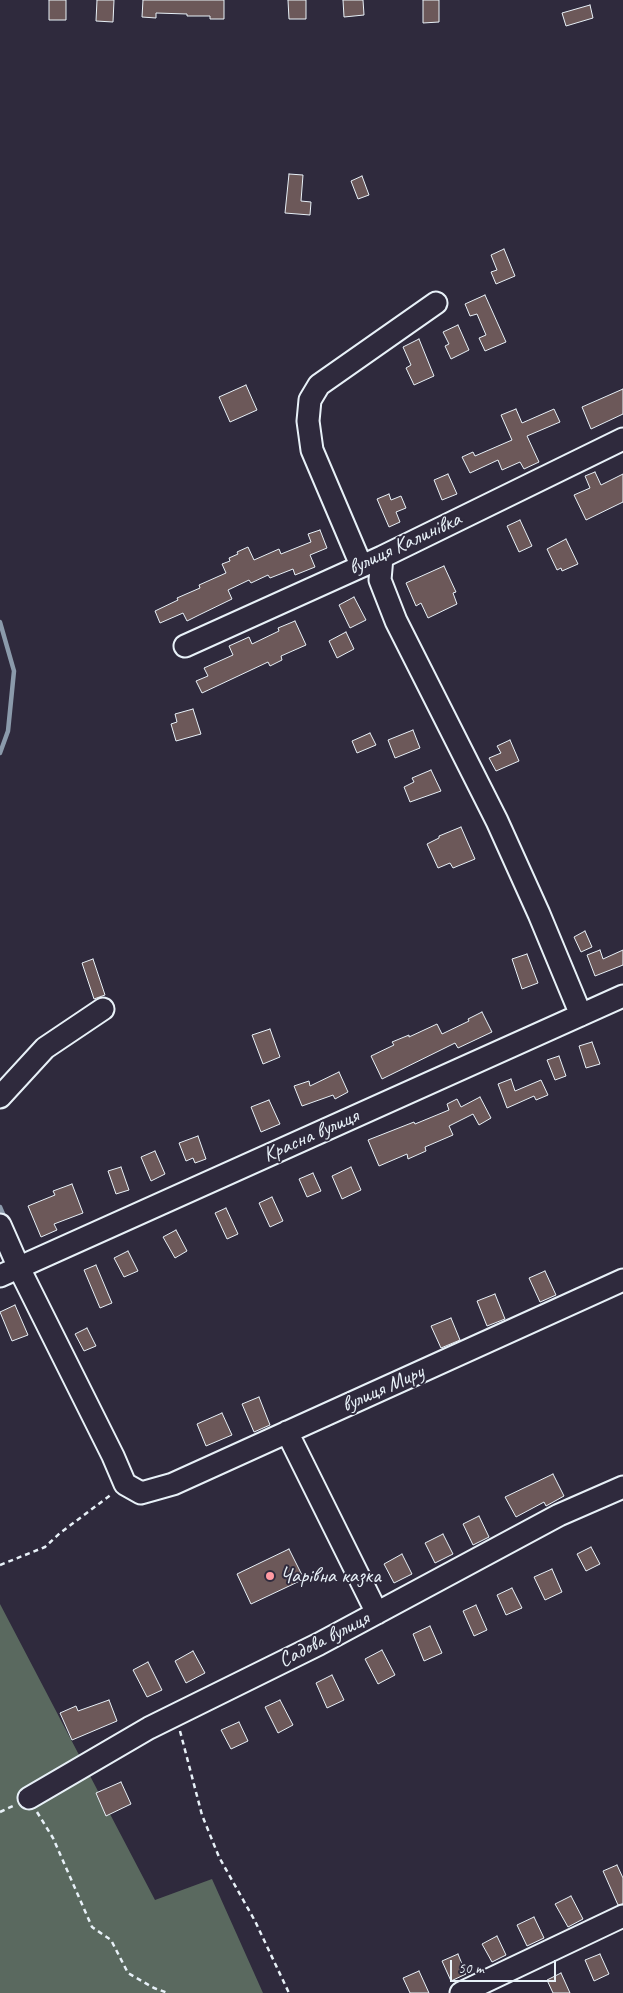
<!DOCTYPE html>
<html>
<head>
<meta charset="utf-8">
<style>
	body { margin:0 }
	#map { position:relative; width:623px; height:1993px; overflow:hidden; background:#2f2a3d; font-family:Caveat,sans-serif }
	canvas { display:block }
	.scale { position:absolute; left:450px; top:1960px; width:106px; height:22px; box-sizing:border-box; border:2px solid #e8f1f8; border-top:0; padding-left:6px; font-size:15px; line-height:18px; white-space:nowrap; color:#e8f1f8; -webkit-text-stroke:4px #2f2a3d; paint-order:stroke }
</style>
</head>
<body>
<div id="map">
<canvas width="623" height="1993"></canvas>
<div class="scale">50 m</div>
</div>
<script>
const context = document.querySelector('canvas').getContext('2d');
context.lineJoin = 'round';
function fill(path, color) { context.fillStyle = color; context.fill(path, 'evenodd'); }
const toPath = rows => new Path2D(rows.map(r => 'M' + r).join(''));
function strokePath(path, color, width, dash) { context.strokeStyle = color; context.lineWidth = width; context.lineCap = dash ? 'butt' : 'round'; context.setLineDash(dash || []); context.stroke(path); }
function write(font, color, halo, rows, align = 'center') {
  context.font = font + ' Caveat,sans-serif'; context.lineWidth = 4; context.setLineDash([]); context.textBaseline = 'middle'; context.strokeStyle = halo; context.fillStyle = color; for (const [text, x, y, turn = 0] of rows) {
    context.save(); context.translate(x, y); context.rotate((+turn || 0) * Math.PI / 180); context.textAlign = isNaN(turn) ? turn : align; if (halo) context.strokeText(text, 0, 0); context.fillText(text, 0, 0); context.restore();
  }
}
fill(toPath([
	[0,1604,155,1900,212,1879,263,1993,0,1993]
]), '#5a695f');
strokePath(toPath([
	[0,622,14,671,8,731,0,753],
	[0,1207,6,1221]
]), '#8b9aab', 4.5);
const building = toPath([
	[49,0,66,0,66,20,49,20,49,0],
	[97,0,114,0,113,22,96,21,97,0],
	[143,0,224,0,224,19,210,19,210,16,187,16,187,14,156,13,156,18,142,17,143,0],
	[288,0,306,0,306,19,289,19,288,0],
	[343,0,363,0,364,15,344,17,343,0],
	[423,0,439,0,439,22,423,23,423,0],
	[590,5,593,18,566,26,562,13,590,5],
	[289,174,303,175,301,201,311,202,310,215,285,213,289,174],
	[362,176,369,195,358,199,351,181,362,176],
	[504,249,515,276,496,284,491,272,497,270,491,255,504,249],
	[485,295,506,342,485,351,479,338,486,335,477,314,470,316,465,304,485,295],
	[458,325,469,350,451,359,445,346,449,344,443,332,458,325],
	[419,339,434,376,414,385,406,368,411,365,403,347,419,339],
	[246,385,257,410,230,422,219,397,246,385],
	[623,389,623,414,591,429,582,407,623,389],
	[516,409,522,423,554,409,560,422,527,436,539,462,524,469,520,462,502,470,498,460,470,473,462,457,473,452,475,456,512,440,501,415,516,409],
	[595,472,601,485,623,474,623,502,586,520,574,495,590,488,585,476,595,472],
	[448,474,457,494,442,500,434,480,448,474],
	[389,494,391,500,401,496,406,508,396,512,400,522,389,527,377,499,389,494],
	[520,520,532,546,519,552,507,526,520,520],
	[320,530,327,548,310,555,315,567,295,575,293,569,270,578,268,575,251,583,249,580,228,590,232,599,199,615,187,621,183,613,160,623,155,611,178,600,177,598,200,588,199,585,226,573,222,564,230,561,229,558,238,554,237,552,248,547,254,560,279,549,281,554,311,542,308,534,320,530],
	[566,539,578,564,562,571,561,568,557,570,547,549,566,539],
	[444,566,456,592,453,593,457,604,428,618,421,603,416,606,406,583,444,566],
	[354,597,366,620,350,628,339,605,354,597],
	[295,621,306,645,281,656,282,660,270,666,268,662,202,693,196,681,208,676,204,668,233,655,229,646,249,637,252,644,279,631,278,628,295,621],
	[346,632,354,649,337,658,329,641,346,632],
	[193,709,201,734,176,741,171,724,177,722,175,714,193,709],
	[413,730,420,748,395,758,388,740,413,730],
	[370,733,376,745,357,753,352,741,370,733],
	[510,740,519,761,496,771,489,758,501,753,497,746,510,740],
	[431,770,441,791,410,802,404,787,414,782,412,778,431,770],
	[461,827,475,859,453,868,450,863,438,868,427,844,439,838,439,836,461,827],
	[585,931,592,947,581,952,574,937,585,931],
	[600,950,603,959,623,950,623,965,595,976,587,955,600,950],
	[527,954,538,983,522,989,512,959,527,954],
	[93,959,105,995,94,999,82,963,93,959],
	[482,1012,492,1032,458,1048,455,1043,382,1079,371,1056,394,1045,392,1042,409,1035,409,1037,437,1024,442,1034,469,1021,468,1019,482,1012],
	[270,1029,280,1057,263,1064,252,1035,270,1029],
	[592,1042,600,1064,586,1068,579,1046,592,1042],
	[559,1056,566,1076,555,1080,547,1060,559,1056],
	[339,1072,348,1092,335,1099,333,1095,302,1106,294,1086,309,1081,310,1086,339,1072],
	[511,1079,515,1091,541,1080,548,1095,536,1100,534,1096,507,1108,498,1084,511,1079],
	[480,1097,491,1118,479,1125,473,1114,449,1126,453,1135,425,1147,426,1151,408,1159,407,1154,379,1166,368,1140,414,1122,415,1124,449,1110,447,1104,457,1099,461,1107,480,1097],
	[269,1100,280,1124,261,1132,251,1107,269,1100],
	[198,1136,206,1159,195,1163,193,1158,186,1161,179,1143,198,1136],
	[155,1151,165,1174,151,1181,141,1157,155,1151],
	[121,1167,129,1190,116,1194,108,1171,121,1167],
	[351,1167,361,1190,342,1199,332,1176,351,1167],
	[313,1173,321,1191,307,1197,299,1179,313,1173],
	[72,1184,83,1213,54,1224,57,1230,41,1237,28,1206,55,1195,53,1191,72,1184],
	[272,1197,283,1221,270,1227,259,1203,272,1197],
	[226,1208,238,1234,227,1239,215,1213,226,1208],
	[176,1230,187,1251,175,1258,163,1237,176,1230],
	[128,1251,138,1271,124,1277,114,1258,128,1251],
	[96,1265,112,1303,100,1308,84,1270,96,1265],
	[545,1271,556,1295,540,1302,529,1278,545,1271],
	[495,1294,505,1319,487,1326,477,1301,495,1294],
	[15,1305,28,1335,12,1341,0,1312,15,1305],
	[451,1318,460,1340,441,1348,431,1326,451,1318],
	[87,1328,96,1346,84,1351,75,1334,87,1328],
	[259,1397,270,1425,254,1432,242,1404,259,1397],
	[222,1413,232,1435,206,1446,197,1424,222,1413],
	[553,1474,564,1496,546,1506,544,1502,516,1517,505,1497,553,1474],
	[479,1516,489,1537,473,1545,463,1524,479,1516],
	[443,1534,453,1554,435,1563,425,1543,443,1534],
	[591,1547,600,1564,586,1571,577,1554,591,1547],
	[289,1549,304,1579,251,1604,237,1574,289,1549],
	[402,1554,412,1574,394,1583,384,1564,402,1554],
	[552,1569,562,1592,545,1600,534,1577,552,1569],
	[512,1588,522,1608,506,1615,497,1595,512,1588],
	[476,1605,487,1630,474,1636,463,1611,476,1605],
	[430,1626,442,1653,424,1661,413,1634,430,1626],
	[382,1650,395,1675,378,1684,365,1659,382,1650],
	[193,1651,205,1673,186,1683,175,1661,193,1651],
	[148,1662,162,1690,147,1697,133,1670,148,1662],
	[332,1675,344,1700,327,1708,316,1683,332,1675],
	[109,1700,117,1721,72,1740,60,1713,76,1706,78,1711,109,1700],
	[280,1700,293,1725,278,1733,265,1707,280,1700],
	[239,1722,248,1741,231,1749,221,1730,239,1722],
	[121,1782,131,1804,106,1816,96,1793,121,1782],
	[617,1865,623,1878,623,1904,618,1905,603,1871,617,1865],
	[571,1896,583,1919,568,1927,555,1904,571,1896],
	[534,1917,544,1938,527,1946,517,1925,534,1917],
	[497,1936,506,1955,492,1962,482,1944,497,1936],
	[458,1954,466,1974,451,1981,442,1961,458,1954],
	[600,1954,609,1974,594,1981,585,1960,600,1954],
	[419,1971,429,1993,410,1993,403,1978,419,1971],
	[561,1973,570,1993,553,1993,547,1980,561,1973]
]);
fill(building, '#6c5859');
strokePath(building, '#e8f1f8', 1);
const minor = toPath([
	[382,557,380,580,396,621,497,821,539,914,581,1015],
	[361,565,312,450,308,421,310,400,319,385,436,303],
	[185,646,382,557,623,439],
	[0,1097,45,1048,103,1009],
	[0,1225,19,1268,113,1456,125,1484,141,1493,173,1484,623,1280],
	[0,1276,623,996],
	[287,1432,377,1613],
	[29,1798,149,1728,319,1644,559,1515,623,1487],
	[461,1993,623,1916]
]);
strokePath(minor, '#e8f1f8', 25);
strokePath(toPath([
	[0,1565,45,1547,60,1533,112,1494],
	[180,1731,202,1815,219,1857,255,1921,289,1993],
	[0,1812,13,1806],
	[37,1812,53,1838,92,1927,111,1940,128,1973,154,1988,168,1993]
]), '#e8f1f8', 2.5, [5, 4]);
strokePath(minor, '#2f2a3d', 21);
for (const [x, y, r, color] of [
	[270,1576,5,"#ff9aa2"]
]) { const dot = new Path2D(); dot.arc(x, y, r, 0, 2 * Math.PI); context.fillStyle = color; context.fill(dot); strokePath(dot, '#2f2a3d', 2); }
write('21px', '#e8f1f8', '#2f2a3d', [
	["вулиця Калинівка",405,544,-25],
	["Красна вулиця",311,1136,-24],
	["вулиця Миру",383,1389,-24],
	["Садова вулиця",324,1640,-27]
]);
write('21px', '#e8f1f8', '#2f2a3d', [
	["Чарівна казка",280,1576]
], 'left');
</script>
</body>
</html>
